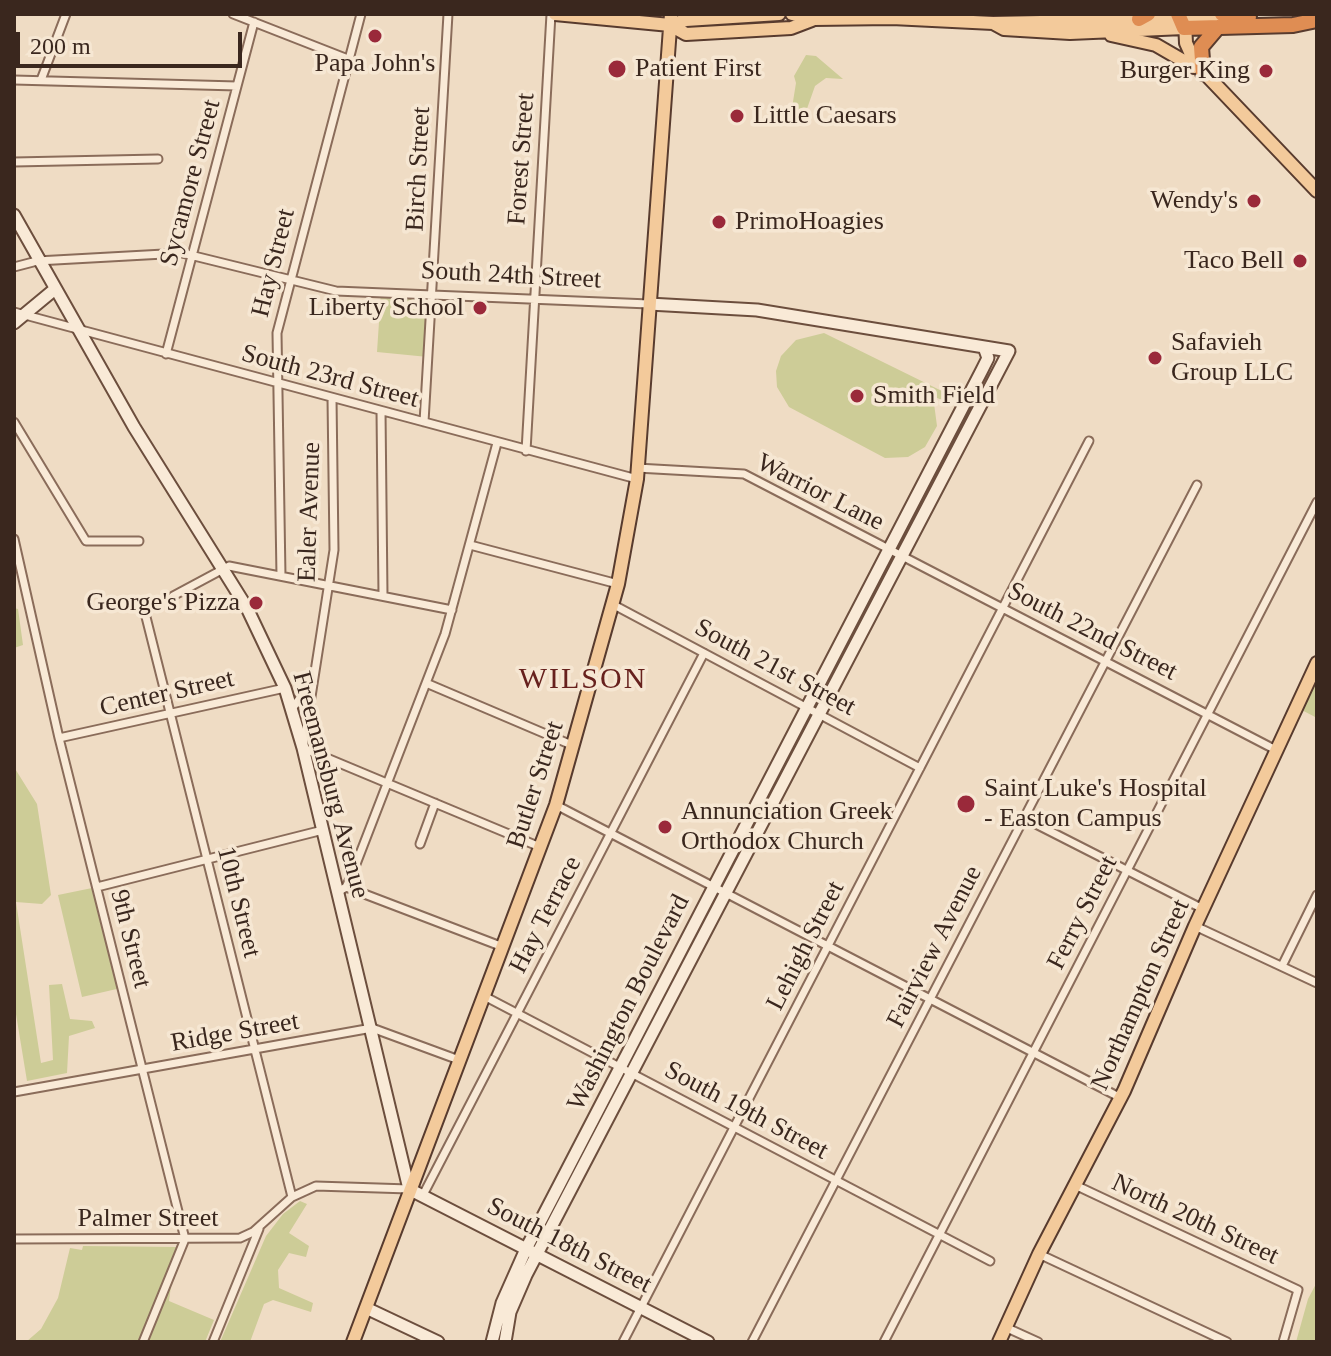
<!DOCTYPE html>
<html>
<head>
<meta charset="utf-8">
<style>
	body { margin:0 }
	#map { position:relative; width:1331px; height:1356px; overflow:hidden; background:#efdcc4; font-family:"Times New Roman",serif }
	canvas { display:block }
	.frame { position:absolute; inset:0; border:16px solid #3a271e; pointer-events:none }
	.scale { position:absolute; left:16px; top:32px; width:226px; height:36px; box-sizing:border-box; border:4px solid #3a271e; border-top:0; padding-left:10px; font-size:24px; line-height:28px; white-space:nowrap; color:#3a271e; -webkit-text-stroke:6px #f6e7d3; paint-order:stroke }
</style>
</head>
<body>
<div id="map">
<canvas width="1331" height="1356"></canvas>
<div class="frame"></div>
<div class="scale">200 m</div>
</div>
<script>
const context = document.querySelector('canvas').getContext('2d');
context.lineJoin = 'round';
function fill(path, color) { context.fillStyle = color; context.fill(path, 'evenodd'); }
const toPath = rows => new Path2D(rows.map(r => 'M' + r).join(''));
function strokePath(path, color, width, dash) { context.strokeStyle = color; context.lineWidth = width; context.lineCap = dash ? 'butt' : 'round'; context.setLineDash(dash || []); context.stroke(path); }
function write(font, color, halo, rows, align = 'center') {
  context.font = font + ' "Times New Roman",serif'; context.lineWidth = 7; context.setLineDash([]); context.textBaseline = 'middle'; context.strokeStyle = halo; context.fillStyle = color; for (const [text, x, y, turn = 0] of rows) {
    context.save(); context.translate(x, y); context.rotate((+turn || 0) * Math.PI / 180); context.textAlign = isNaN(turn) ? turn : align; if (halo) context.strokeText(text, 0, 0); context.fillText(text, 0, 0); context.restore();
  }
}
fill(toPath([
	[806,55,816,56,843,79,826,78,815,86,803,120,790,120,796,83,794,76],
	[381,292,432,294,428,357,377,352],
	[824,333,952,396,948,403,933,396,937,426,925,447,908,457,885,458,789,407,777,387,776,371,781,356,796,340],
	[14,608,18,609,23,645,14,648],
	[1317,663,1317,718,1296,707],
	[14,767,37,804,51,895,42,904,16,902,41,1063,53,1060,49,985,62,984,70,1019,92,1021,95,1028,69,1036,67,1073,27,1081,14,1002],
	[97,887,121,988,82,997,58,895],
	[300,1201,307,1204,289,1233,309,1246,306,1257,289,1253,278,1270,279,1288,313,1303,311,1312,273,1300,264,1304,250,1342,220,1342,266,1236,283,1214],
	[83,1246,176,1247,169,1301,214,1320,205,1342,26,1342,41,1329,58,1298,70,1248,82,1250],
	[1317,1282,1317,1342,1296,1342,1308,1299]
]), '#cdcc97');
const street = toPath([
	[233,14,348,59],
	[14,80,237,86],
	[41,80,66,14],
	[14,162,158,159],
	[14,267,37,261,182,253,336,291,649,304],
	[14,312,637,479],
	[166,354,254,22],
	[332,398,334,550,303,748,540,847],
	[381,411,383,595],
	[14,422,86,541,139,541],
	[424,422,448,14],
	[526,451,551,14],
	[637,468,744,474,1276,750],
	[14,539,59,738,185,1239,143,1342],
	[470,545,618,584],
	[281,576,277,333,361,14],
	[173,596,229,566,452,610],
	[612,604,920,768],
	[146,617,292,1197],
	[426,683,574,746],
	[292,709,310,684],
	[59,738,285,688],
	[556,805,1121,1098],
	[1024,818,1203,909],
	[420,844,435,803],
	[97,887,323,830],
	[346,887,503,947],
	[338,892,346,887,351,877,445,634,497,443],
	[1195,926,1317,983],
	[1282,966,1317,895],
	[484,996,990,1261],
	[14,1092,372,1028,459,1060],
	[1075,1185,1298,1290,1283,1342],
	[423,1195,704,653],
	[14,1239,240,1238,253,1232,292,1197,316,1186,409,1189],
	[1039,1254,1227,1342],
	[1005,1327,1038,1342],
	[213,1342,259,1229],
	[623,1342,1089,441],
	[752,1342,1197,485],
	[884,1342,1317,502]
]);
const secondary = toPath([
	[14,215,134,427,247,608,285,688,303,748,409,1189,708,1342],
	[14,323,55,289],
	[366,1308,438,1342],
	[492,1342,502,1303,526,1249,982,370,988,358,984,347],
	[505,1342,510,1312,526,1275,1009,351,757,310,649,304]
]);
const primary = toPath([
	[555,14,670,25,686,20,779,14],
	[792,14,814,19,892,18,993,23,1232,18],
	[1185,22,1186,43,1195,63,1317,191],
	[993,23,1004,29,1070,33,1184,28],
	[670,25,686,34,791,28,812,20],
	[1111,35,1156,45,1194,67],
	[353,1342,556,805,618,584,637,479,671,14],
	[999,1342,1039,1254,1124,1091,1195,926,1317,663]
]);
const highway = toPath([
	[1178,14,1184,28,1293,25,1317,20],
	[1222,14,1249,17],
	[1139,19,1148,14],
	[1203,73,1201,47,1218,27]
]);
strokePath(street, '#8a6c5a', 11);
strokePath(secondary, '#6c4e3d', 15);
strokePath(primary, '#583b2e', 16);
strokePath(highway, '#583b2e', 18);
strokePath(street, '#f9ead7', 7);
strokePath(secondary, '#f9ead7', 11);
strokePath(primary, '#f3ca9b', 12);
strokePath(highway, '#df8d53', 14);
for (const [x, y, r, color] of [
	[375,36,8,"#9a293a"],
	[617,69,10,"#9a293a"],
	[1266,71,8,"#9a293a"],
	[737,116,8,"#9a293a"],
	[1254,201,8,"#9a293a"],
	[719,222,8,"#9a293a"],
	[1300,261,8,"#9a293a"],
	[480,308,8,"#9a293a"],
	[1155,358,8,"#9a293a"],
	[857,396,8,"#9a293a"],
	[256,603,8,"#9a293a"],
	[966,804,10,"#9a293a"],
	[665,827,8,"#9a293a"]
]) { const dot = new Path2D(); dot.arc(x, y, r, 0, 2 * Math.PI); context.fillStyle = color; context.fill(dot); strokePath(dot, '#f6e7d3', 3); }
write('26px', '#3a271e', '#f6e7d3', [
	["Papa John's",375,64,"center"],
	["Patient First",635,69],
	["Burger King",1250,71,"right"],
	["Little Caesars",753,116],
	["Wendy's",1238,201,"right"],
	["PrimoHoagies",735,222],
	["Taco Bell",1284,261,"right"],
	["Liberty School",464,308,"right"],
	["Safavieh",1171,343],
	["Group LLC",1171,373],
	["Smith Field",873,396],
	["George's Pizza",240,603,"right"],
	["Saint Luke's Hospital",984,789],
	["- Easton Campus",984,819],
	["Annunciation Greek",681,812],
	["Orthodox Church",681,842]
], 'left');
write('26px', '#3a271e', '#f6e7d3', [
	["Forest Street",522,159,-86],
	["Birch Street",419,169,-87],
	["Sycamore Street",191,183,-75],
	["Hay Street",274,263,-76],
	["South 24th Street",511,276,3],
	["South 23rd Street",330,377,15],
	["Warrior Lane",820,493,27],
	["Ealer Avenue",310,512,-88],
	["South 22nd Street",1092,632,27],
	["South 21st Street",775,668,28],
	["Center Street",167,694,-13],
	["Freemansburg Avenue",330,785,75],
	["Butler Street",536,785,-72],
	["10th Street",238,902,76],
	["Ferry Street",1083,913,-63],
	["Hay Terrace",546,915,-63],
	["9th Street",130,939,76],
	["Lehigh Street",806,946,-63],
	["Fairview Avenue",935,947,-63],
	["Northampton Street",1141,995,-66],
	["Washington Boulevard",629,1003,-63],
	["Ridge Street",235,1033,-10],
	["South 19th Street",746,1111,28],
	["Palmer Street",148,1219],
	["North 20th Street",1195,1220,25],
	["South 18th Street",569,1246,27]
]);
context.letterSpacing = '2px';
write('30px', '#67211d', '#f6e7d3', [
	["WILSON",583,680]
]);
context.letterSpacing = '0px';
</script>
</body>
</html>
